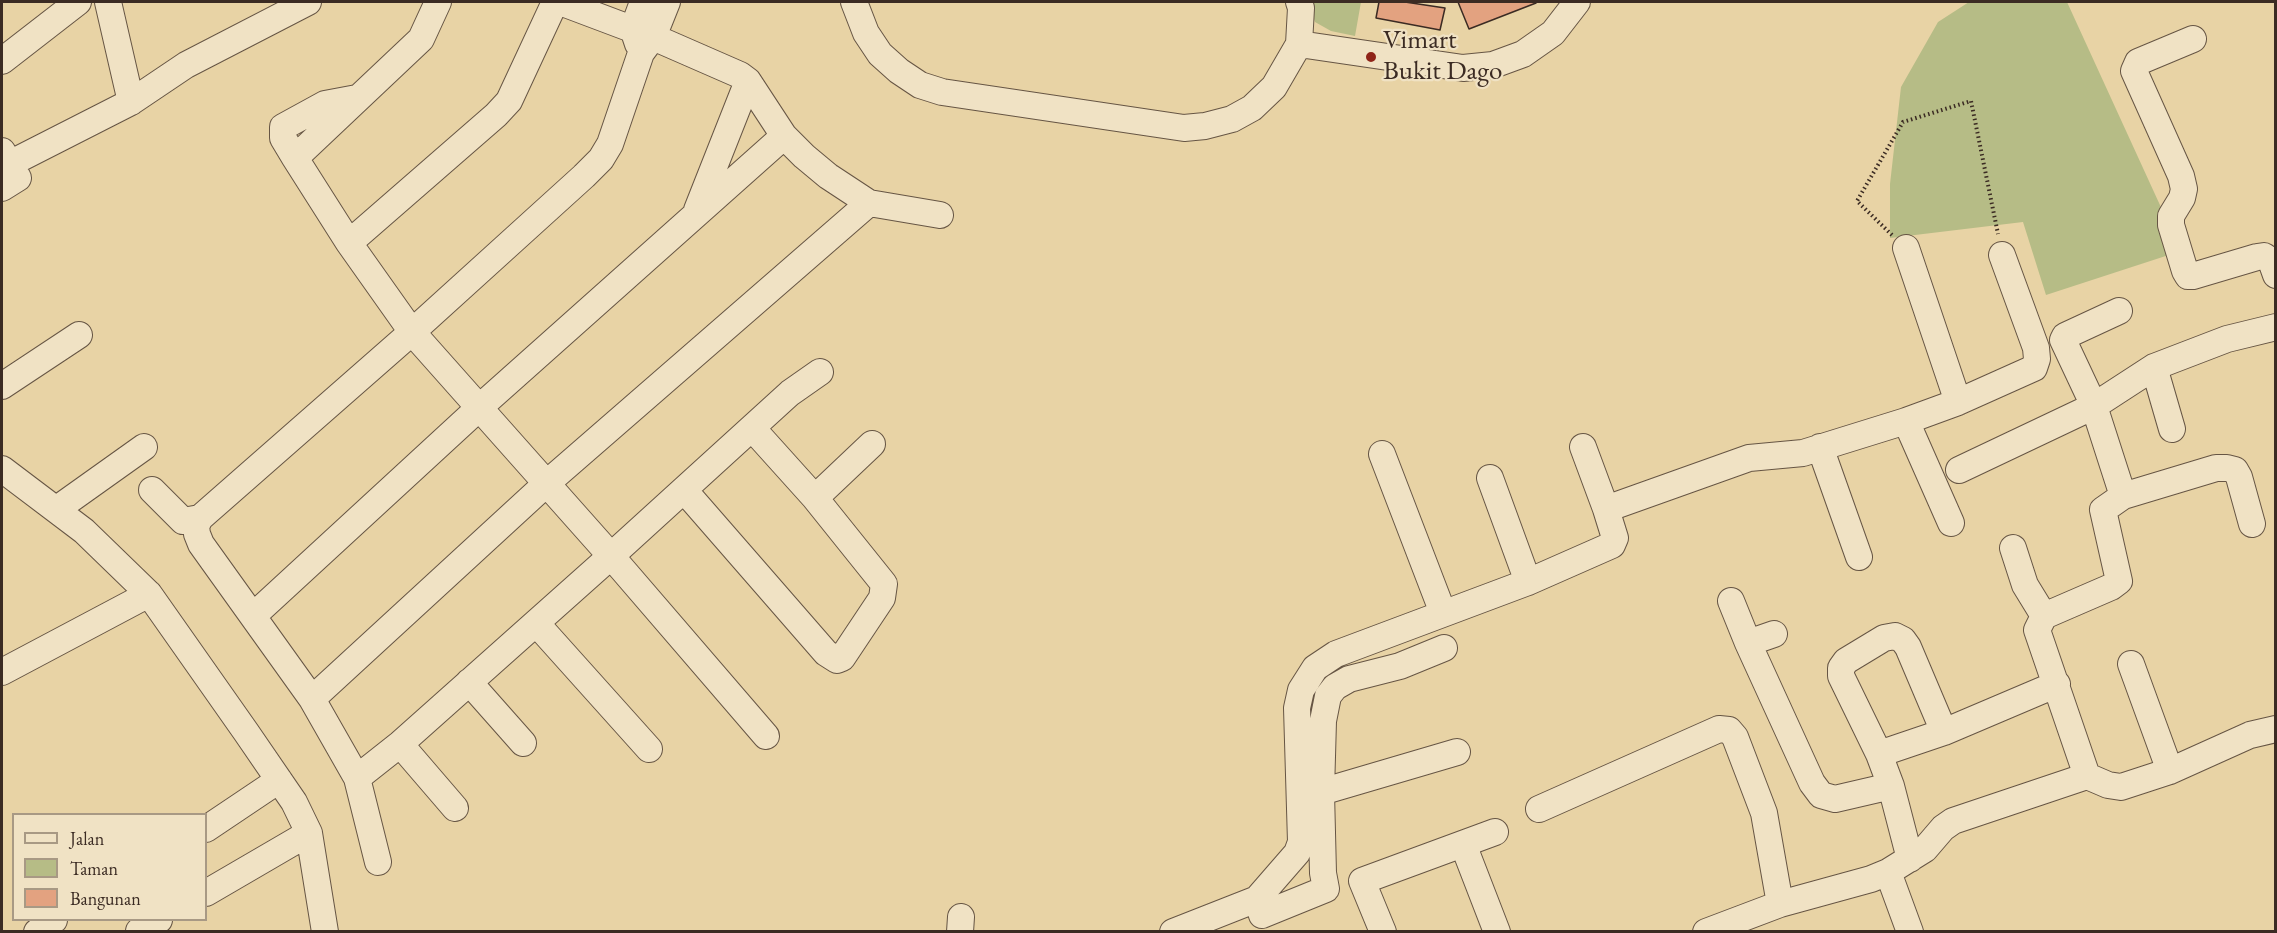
<!DOCTYPE html>
<html>
<head>
<meta charset="utf-8">
<style>
	body { margin:0 }
	#map { position:relative; width:2277px; height:933px; overflow:hidden; background:#e8d3a5; font-family:"EB Garamond",serif }
	canvas { display:block }
	.frame { position:absolute; inset:0; border:3px solid #3b2b23; pointer-events:none }
	.legend { position:absolute; left:12px; top:813px; width:195px; height:108px; box-sizing:border-box; background:#f0e2c4; border:2px solid #a89984; margin:0; padding:8px 10px; list-style:none; font-size:18px; color:#3b2b23 }
	.legend li { display:flex; align-items:center; gap:12px; height:30px }
	.legend b { width:30px; border:2px solid #a89984 }
</style>
</head>
<body>
<div id="map">
<canvas width="2277" height="933"></canvas>
<div class="frame"></div>
<ul class="legend">
<li><b style="height:8px;background:#f0e2c4"></b>Jalan</li>
<li><b style="height:16px;background:#b6bc86"></b>Taman</li>
<li><b style="height:16px;background:#e3a280"></b>Bangunan</li>
</ul>
</div>
<script>
const context = document.querySelector('canvas').getContext('2d');
context.lineJoin = 'round';
function fill(path, color) { context.fillStyle = color; context.fill(path, 'evenodd'); }
const toPath = rows => new Path2D(rows.map(r => 'M' + r).join(''));
function strokePath(path, color, width, dash) { context.strokeStyle = color; context.lineWidth = width; context.lineCap = dash ? 'butt' : 'round'; context.setLineDash(dash || []); context.stroke(path); }
function write(font, color, halo, rows, align = 'center') {
  context.font = font + ' "EB Garamond",serif'; context.lineWidth = 4.5; context.setLineDash([]); context.textBaseline = 'middle'; context.strokeStyle = halo; context.fillStyle = color; for (const [text, x, y, turn = 0] of rows) {
    context.save(); context.translate(x, y); context.rotate((+turn || 0) * Math.PI / 180); context.textAlign = isNaN(turn) ? turn : align; if (halo) context.strokeText(text, 0, 0); context.fillText(text, 0, 0); context.restore();
  }
}
fill(toPath([
	[1308,2,1361,2,1355,36,1331,31,1315,22],
	[1969,2,2067,2,2181,251,2046,295,2023,222,1890,238,1890,184,1901,87,1938,22]
]), '#b6bc86');
const building = toPath([
	[1379,2,1405,2,1445,8,1440,30,1376,18,1379,2],
	[1458,2,1536,2,1536,3,1469,29,1458,2]
]);
fill(building, '#e3a280');
strokePath(building, '#3b2b23', 1.5);
const minor = toPath([
	[108,2,131,102],
	[560,2,653,37,740,75,748,81,784,136,804,156,828,176,869,203,940,215],
	[854,2,866,33,880,54,899,71,920,85,942,92,1184,128,1205,126,1232,119,1252,108,1274,87,1299,44,1301,8,1299,2],
	[2193,39,2138,62,2134,71,2181,176,2184,189,2182,198,2171,216,2171,225,2185,271,2188,276,2193,276,2257,257,2264,256,2271,261,2276,275],
	[638,44,633,29,643,2],
	[1299,44,1463,68,1493,65,1523,54,1553,33,1577,2],
	[2,61,78,2],
	[357,98,325,104,283,127,283,138,295,158,349,243,412,332,611,556,766,736],
	[2,151,18,178,2,188],
	[21,158,131,102,186,65,308,2],
	[295,158,421,39,438,2],
	[697,210,748,81],
	[349,243,496,115,509,101,555,2],
	[1906,248,1958,402],
	[2154,367,2172,429],
	[2,386,79,335],
	[1906,421,1951,523],
	[1820,447,1859,557],
	[1382,454,1443,613],
	[2,469,84,531,149,594,246,732,294,802,309,833,325,932],
	[1959,470,2094,406,2154,367,2227,339,2276,327],
	[1490,478,1528,582],
	[152,490,183,521,200,518],
	[684,490,826,653,837,660,842,658,882,598,884,584,815,498,752,428],
	[2123,496,2216,468,2227,468,2235,470,2239,477,2252,524],
	[815,498,872,444],
	[57,509,144,447],
	[1606,509,1749,458,1803,453,1906,421,1958,402,2034,368,2037,359,2036,348,2002,255],
	[2013,548,2025,585,2044,616],
	[1731,601,1748,643,1812,783,1821,795,1835,799,1891,786],
	[253,616,480,407,784,136],
	[536,623,649,749],
	[1748,643,1774,634],
	[2131,664,2170,771],
	[2,672,149,594],
	[469,682,523,743],
	[312,699,547,483,869,203],
	[400,744,455,808],
	[1879,754,1944,732,2057,684],
	[2087,776,2037,630,2044,616,2111,587,2119,581,2103,510,2123,496,2094,406,2063,340,2065,336,2119,311],
	[357,778,400,744,611,556,790,393,820,372],
	[1321,792,1457,752],
	[1539,809,1719,729,1729,730,1735,737,1764,813,1780,904],
	[206,829,279,780],
	[1463,844,1497,932],
	[1910,859,1891,786,1879,754,1841,676,1841,668,1846,661,1884,638,1895,636,1903,640,1908,647,1944,732],
	[378,862,357,778,312,699,201,544,197,534,196,526,200,518,412,332,584,176,601,159,610,144,641,53,653,37,667,2],
	[1888,872,1910,932],
	[206,893,309,833],
	[1257,899,1262,915,1326,889,1323,873,1321,792,1323,721,1328,696,1335,687,1349,679,1400,666,1444,648],
	[139,931,159,920],
	[37,932,54,920],
	[960,932,961,917],
	[1173,932,1257,899,1297,853,1301,842,1297,708,1301,690,1315,668,1336,654,1528,582,1612,545,1615,538,1606,509,1583,447],
	[1383,932,1362,881,1495,832],
	[1706,932,1780,904,1871,879,1888,872,1925,849,1943,828,1953,821,2087,776,2108,785,2121,787,2170,771,2250,735,2276,729]
]);
strokePath(minor, '#654', 28);
strokePath(toPath([
	[1892,235,1857,201,1903,122,1971,101,1998,234]
]), '#3b2b23', 4, [1.5, 3]);
strokePath(minor, '#f0e2c4', 26);
for (const [x, y, r, color] of [
	[1371,57,6,"#8f2418"]
]) { const dot = new Path2D(); dot.arc(x, y, r, 0, 2 * Math.PI); context.fillStyle = color; context.fill(dot); strokePath(dot, '#f0e2c4', 2); }
write('27px', '#3b2b23', '#f0e2c4', [
	["Vimart",1383,41],
	["Bukit Dago",1383,72]
], 'left');
</script>
</body>
</html>
